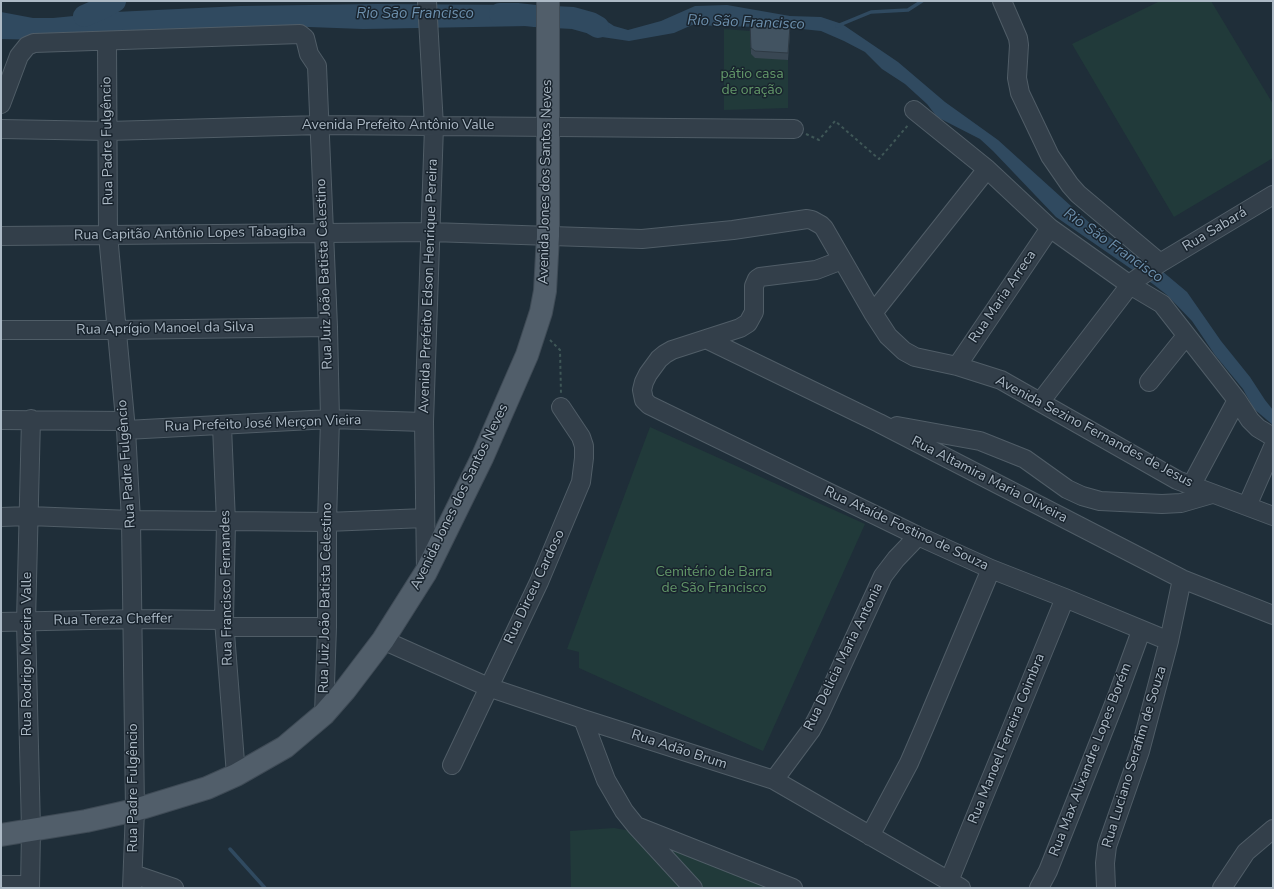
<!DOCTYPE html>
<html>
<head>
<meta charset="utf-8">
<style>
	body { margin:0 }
	#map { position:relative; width:1274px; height:889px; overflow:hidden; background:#1f2e39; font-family:"Nunito Sans",sans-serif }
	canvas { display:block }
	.frame { position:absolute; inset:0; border:2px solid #adbac6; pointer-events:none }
</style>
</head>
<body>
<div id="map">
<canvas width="1274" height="889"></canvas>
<div class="frame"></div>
</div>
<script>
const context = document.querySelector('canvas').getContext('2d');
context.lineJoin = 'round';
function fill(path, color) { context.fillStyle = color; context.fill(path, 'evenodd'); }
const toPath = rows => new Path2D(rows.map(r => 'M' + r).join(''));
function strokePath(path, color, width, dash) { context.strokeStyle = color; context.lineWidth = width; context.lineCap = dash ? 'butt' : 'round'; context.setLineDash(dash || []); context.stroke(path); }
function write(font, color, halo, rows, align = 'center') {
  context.font = font + ' "Nunito Sans",sans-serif'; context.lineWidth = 3; context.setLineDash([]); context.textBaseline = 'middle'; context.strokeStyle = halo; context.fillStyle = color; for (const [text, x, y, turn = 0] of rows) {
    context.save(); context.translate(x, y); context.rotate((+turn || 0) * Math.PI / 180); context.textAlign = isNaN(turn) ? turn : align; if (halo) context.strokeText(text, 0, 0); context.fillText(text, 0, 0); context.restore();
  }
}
fill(toPath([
	[1160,1,1211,1,1273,104,1273,158,1174,217,1072,44],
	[724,29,750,31,751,54,788,60,788,108,724,110],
	[650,427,865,524,763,751,579,668,579,652,567,649],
	[614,828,642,833,782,888,571,888,570,831]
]), '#213a3a');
fill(toPath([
	[377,4,529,5,530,22,529,26,363,29,282,26,46,40,1,39,1,12,33,18,53,18,115,12,240,6],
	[727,5,790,16,821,17,842,24,898,62,945,102,998,140,1092,225,1132,253,1156,266,1187,292,1221,341,1250,377,1265,400,1273,410,1273,425,1254,409,1243,389,1215,355,1192,321,1167,295,1153,284,1056,217,993,151,980,139,937,117,927,104,905,84,882,69,865,52,844,41,821,31,792,28,692,25,674,33,629,41,602,37,590,27,569,27,569,14,597,15,614,26,628,30,661,21,695,6]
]), '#304a60');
strokePath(toPath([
	[837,26,871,12,908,10,922,1],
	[230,849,265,888]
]), '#304a60', 3.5);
strokePath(toPath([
	[500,14,517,14,535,16,573,18,591,23,598,27],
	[84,16,105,7,115,1]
]), '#304a60', 22);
const minor = toPath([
	[1002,1,1018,38,1019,45,1017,78,1020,93,1050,156,1070,185,1078,194,1160,263],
	[107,41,108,235,126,430,131,520,135,810,132,888],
	[1,104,19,56,27,46,34,43,300,34,305,38,309,54,317,66,328,327,330,419,327,522,327,627,324,714],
	[914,110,987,169,1050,228,1130,285,1162,304,1237,400,1250,420,1258,428,1273,437],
	[1,129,108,131,319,125,794,129],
	[1,236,431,232,642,239,733,230,807,219,812,220,821,225,824,228,873,313,888,336,904,351,915,357,957,366,1001,380,1177,480,1273,516],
	[842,260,816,270,760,277,757,279,754,286,754,312,748,323,740,328,672,350,665,354,659,359,648,374,644,382,642,390,644,400,649,405,918,536,991,569,1065,598,1169,641],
	[873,313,987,169],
	[1,330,116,330,328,327],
	[708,340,879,423,1182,579,1273,615],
	[957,366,1050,228],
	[1149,382,1186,336],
	[1041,401,1130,285,1135,280,1160,263,1273,195],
	[1,420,125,421],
	[222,426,226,522,224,620,236,775],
	[897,426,980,441,1025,459,1067,489,1082,496,1100,501,1162,504,1181,503,1212,494],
	[126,430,330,419,424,422],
	[1191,486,1237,400],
	[1247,506,1273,447],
	[1,517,29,516,131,520,327,522,425,518],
	[426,572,424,422,434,126,427,1],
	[1,622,134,619,224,620],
	[225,627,327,627],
	[383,640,488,687,583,719,774,780,961,888],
	[583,719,606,780,624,811,636,826,693,888],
	[452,765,539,582,581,482,584,458,584,446,581,437,561,407],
	[774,780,811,730,820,713,883,576,896,559,918,536],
	[639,827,793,888],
	[870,836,909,763,925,726,991,569],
	[133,874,174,888],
	[949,881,1065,598],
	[1,885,30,885],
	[30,888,31,830,26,622,31,419],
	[1039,888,1048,871,1118,694,1141,631],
	[1106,888,1105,863,1107,846,1140,751,1169,641,1182,579],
	[1222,888,1246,852,1273,829]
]);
const major = toPath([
	[1,835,86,821,135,810,207,788,236,775,285,747,324,714,345,690,383,640,426,572,482,458,527,355,541,312,545,291,548,236,548,1]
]);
strokePath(minor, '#505d67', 20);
strokePath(major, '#3f4b56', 24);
strokePath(toPath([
	[806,134,819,140,835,121,879,159,909,124],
	[550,340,560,350,561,394]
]), '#3f5757', 2, [3, 3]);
strokePath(minor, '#333f4a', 18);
strokePath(major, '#515e6a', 22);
fill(toPath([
	[750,24,790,32,788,60,755,58,751,54]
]), '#394753');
const building = toPath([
	[750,24,790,26,788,53,755,51,751,48,750,24]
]);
fill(building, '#425361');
strokePath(building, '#2e3a44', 1);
write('14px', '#639869', '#19242e', [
	["pátio casa",752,75],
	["de oração",752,91],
	["Cemitério de Barra",714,573],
	["de São Francisco",714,589]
]);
write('14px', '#adbac6', '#19242e', [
	["Avenida Prefeito Antônio Valle",398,126],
	["Rua Padre Fulgêncio",108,141,-91],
	["Avenida Jones dos Santos Neves",546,182,-89],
	["Rua Sabará",1215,230,-31],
	["Rua Capitão Antônio Lopes Tabagiba",190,234,-1],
	["Rua Juiz João Batista Celestino",325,274,-92],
	["Avenida Prefeito Edson Henrique Pereira",429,286,-88],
	["Rua Maria Arreca",1003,297,-56],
	["Rua Aprígio Manoel da Silva",165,329,-1],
	["Rua Prefeito José Merçon Vieira",263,424,-2],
	["Avenida Sezino Fernandes de Jesus",1094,432,28],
	["Rua Padre Fulgêncio",127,464,-94],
	["Rua Altamira Maria Oliveira",989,480,27],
	["Avenida Jones dos Santos Neves",460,497,-64],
	["Rua Ataíde Fostino de Souza",906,529,25],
	["Rua Dirceu Cardoso",535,587,-65],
	["Rua Francisco Fernandes",227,588,-91],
	["Rua Juiz João Batista Celestino",326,598,-89],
	["Rua Tereza Cheffer",113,620,-1],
	["Rua Rodrigo Moreira Valle",28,654,-90],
	["Rua Delicia Maria Antonia",844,657,-64],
	["Rua Manoel Ferreira Coimbra",1007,739,-68],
	["Rua Adão Brum",679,750,18],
	["Rua Luciano Serafim de Souza",1135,757,-73],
	["Rua Max Alixandre Lopes Borém",1091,760,-69],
	["Rua Padre Fulgêncio",134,788,-90]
]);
write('italic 15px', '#6c8fac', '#19242e', [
	["Rio São Francisco",415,14],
	["Rio São Francisco",746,23,2],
	["Rio São Francisco",1113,246,35]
]);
</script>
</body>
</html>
